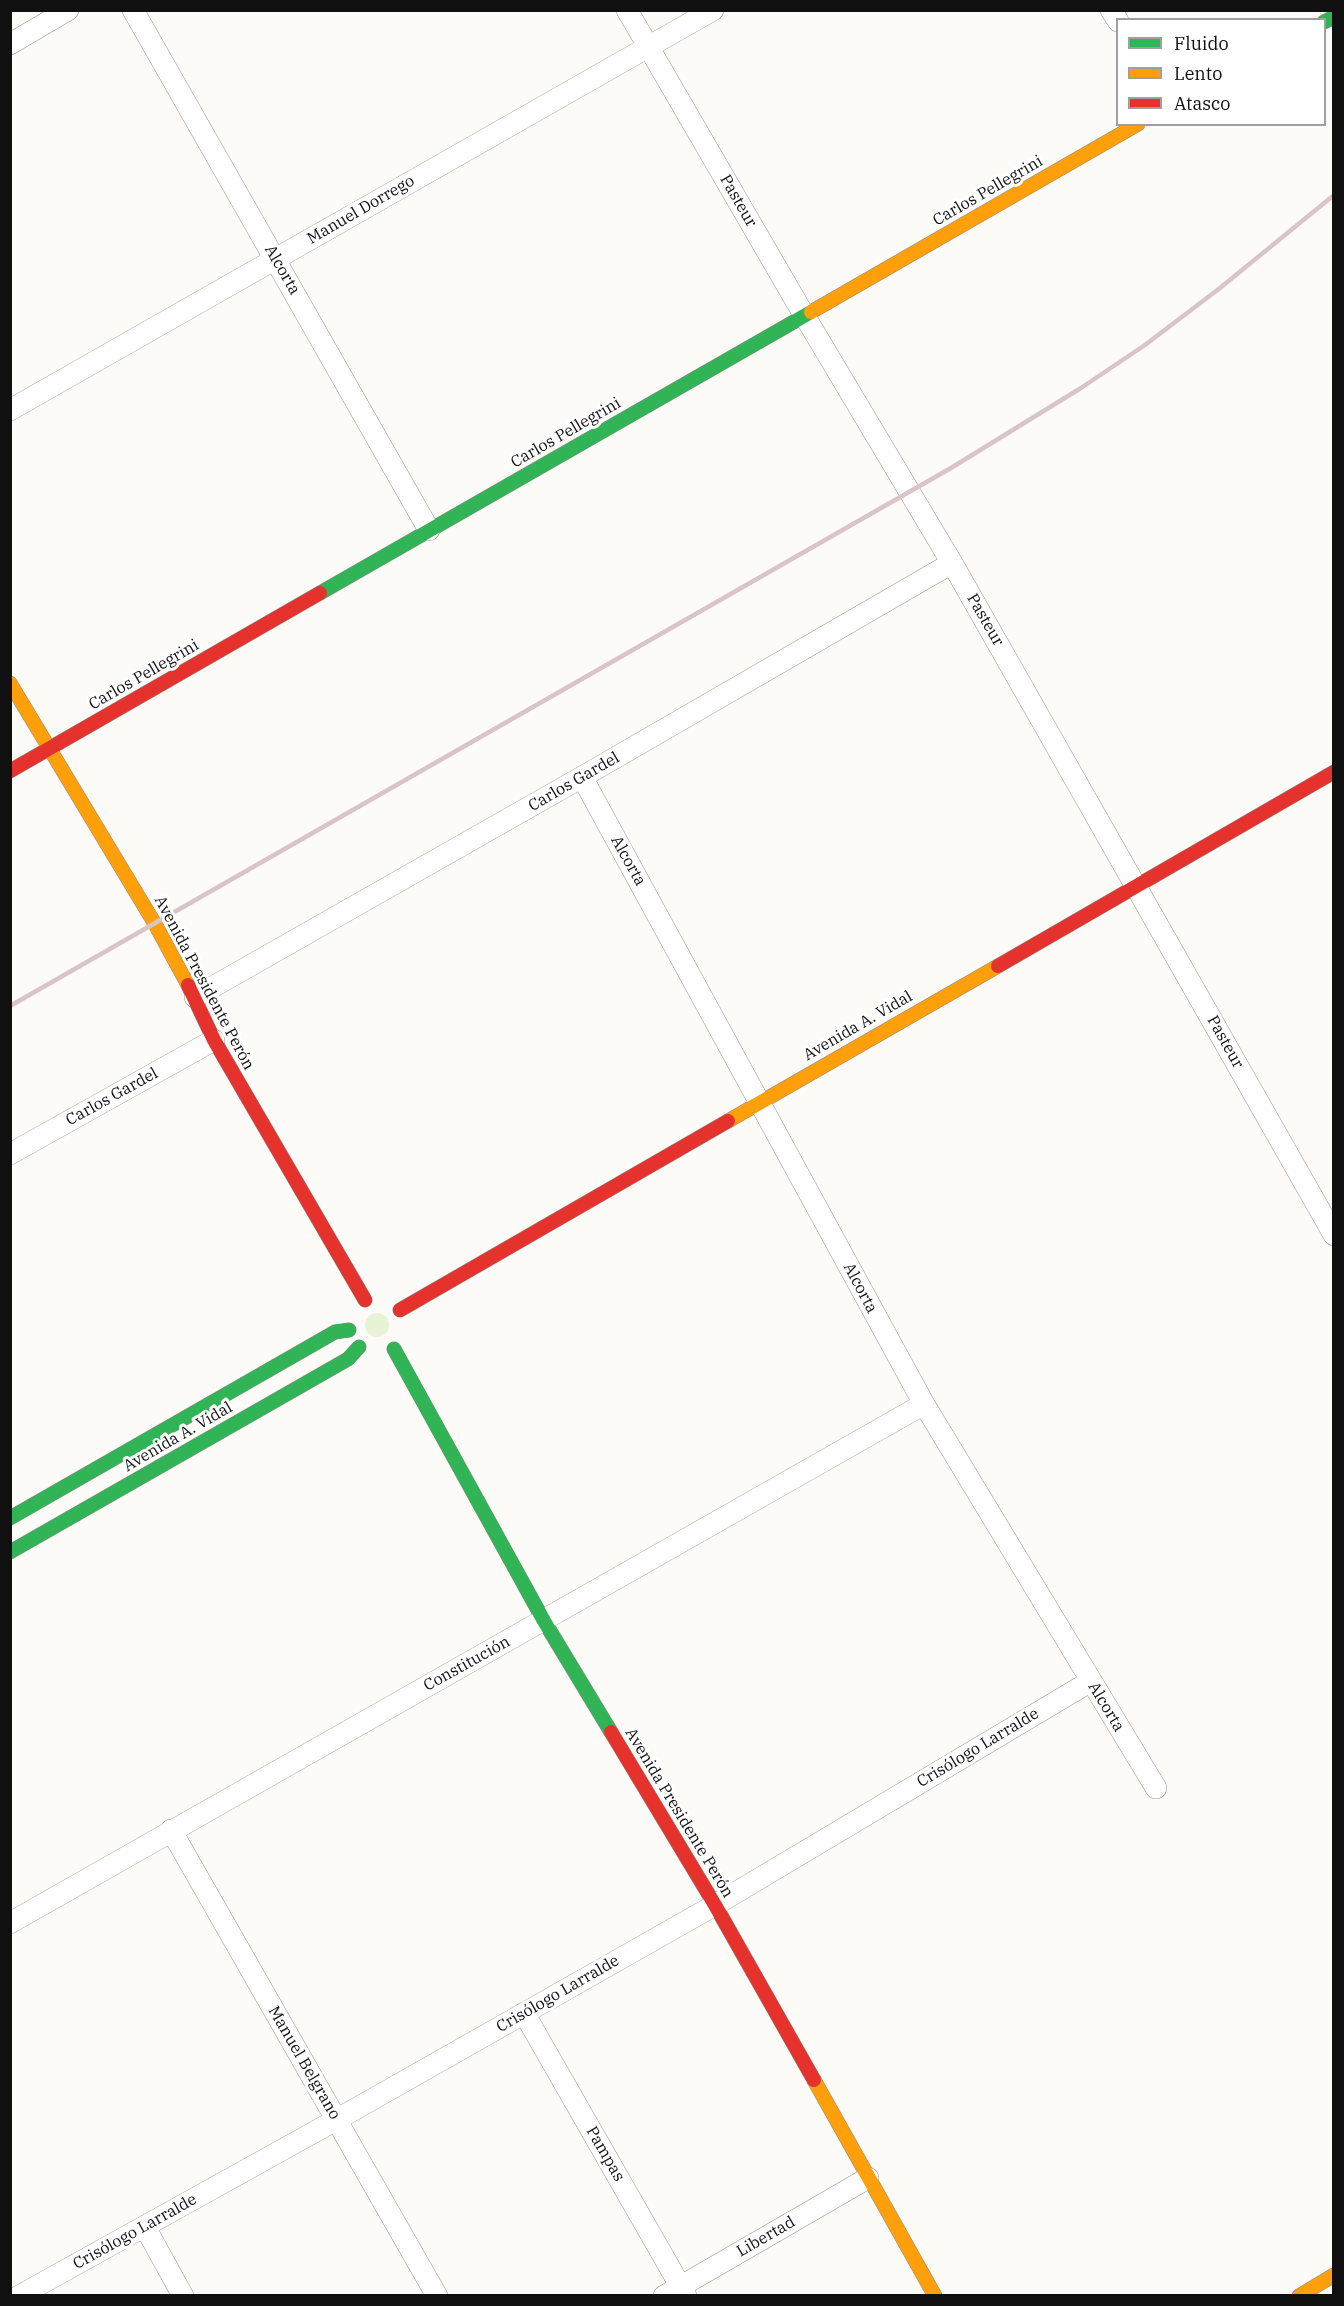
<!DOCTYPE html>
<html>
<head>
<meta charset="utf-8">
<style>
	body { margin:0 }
	#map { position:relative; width:1344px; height:2306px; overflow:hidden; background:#fcfbf7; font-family:"IBM Plex Serif",serif }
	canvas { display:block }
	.frame { position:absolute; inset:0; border:12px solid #101010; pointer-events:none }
	.legend { position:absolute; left:1116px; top:18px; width:210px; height:108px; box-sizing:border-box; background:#fff; border:2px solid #9f9f9f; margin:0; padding:8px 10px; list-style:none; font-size:18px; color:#101010 }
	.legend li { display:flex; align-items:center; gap:12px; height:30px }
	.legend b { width:30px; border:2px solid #9f9f9f }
</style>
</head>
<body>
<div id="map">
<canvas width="1344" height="2306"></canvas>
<div class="frame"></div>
<ul class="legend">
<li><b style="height:8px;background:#30b455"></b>Fluido</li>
<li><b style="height:8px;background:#ff9f0a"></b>Lento</li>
<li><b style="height:8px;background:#e5322d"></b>Atasco</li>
</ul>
</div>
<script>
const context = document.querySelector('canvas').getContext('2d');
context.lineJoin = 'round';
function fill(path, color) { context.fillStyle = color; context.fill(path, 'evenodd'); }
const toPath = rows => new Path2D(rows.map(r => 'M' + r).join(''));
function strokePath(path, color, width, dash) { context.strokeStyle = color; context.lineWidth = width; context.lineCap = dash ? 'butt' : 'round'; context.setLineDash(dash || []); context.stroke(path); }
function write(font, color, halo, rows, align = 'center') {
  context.font = font + ' "IBM Plex Serif",serif'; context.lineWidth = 6; context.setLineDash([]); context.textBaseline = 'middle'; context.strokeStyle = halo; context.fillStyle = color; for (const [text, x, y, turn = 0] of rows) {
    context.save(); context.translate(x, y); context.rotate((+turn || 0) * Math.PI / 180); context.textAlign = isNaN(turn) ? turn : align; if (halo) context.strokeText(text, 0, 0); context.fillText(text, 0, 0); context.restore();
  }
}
fill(toPath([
	'365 1325a12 12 0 1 1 24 0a12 12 0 1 1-24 0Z'
]), '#e8f3d5');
const street = toPath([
	[133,10,429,530],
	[627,10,804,315,952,563,1334,1235],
	[1111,10,1118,21],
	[10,44,68,10],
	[10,410,713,10],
	[582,777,924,1404,1156,1788],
	[195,997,582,777,952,563],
	[10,1154,214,1040],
	[171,1830,437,2296],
	[10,1923,924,1404],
	[524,2013,686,2296],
	[145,2227,183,2296],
	[19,2296,336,2120,715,1905,1091,1681],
	[664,2296,868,2178]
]);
const fast = toPath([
	[1324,22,1334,17],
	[320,593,811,312],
	[394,1349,544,1621,611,1732],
	[10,1518,335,1332,349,1330],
	[10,1552,348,1359,359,1347]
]);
const slow = toPath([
	[811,312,1138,124],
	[10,683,155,924,188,985],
	[728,1121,998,966],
	[814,2080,935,2296],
	[1299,2296,1334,2275]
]);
const jam = toPath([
	[10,771,320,593],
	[998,966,1334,772],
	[188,985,214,1040,365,1300],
	[400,1310,728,1121],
	[611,1732,715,1905,814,2080]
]);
strokePath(street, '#969694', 22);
strokePath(fast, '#8d8c8b', 15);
strokePath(slow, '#8d8c8b', 15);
strokePath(jam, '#8d8c8b', 15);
strokePath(street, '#fffefe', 21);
strokePath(fast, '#30b455', 14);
strokePath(slow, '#ff9f0a', 14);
strokePath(jam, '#e5322d', 14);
strokePath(toPath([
	[10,1006,951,468,1081,388,1145,345,1220,288,1334,195]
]), '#d9c5c7', 4.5);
write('16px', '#101010', '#fff', [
	["Carlos Pellegrini",988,191,-30],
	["Pasteur",738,201,60],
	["Manuel Dorrego",361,210,-30],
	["Alcorta",282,270,60],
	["Carlos Pellegrini",566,433,-30],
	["Pasteur",985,620,60],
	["Carlos Pellegrini",144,675,-30],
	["Carlos Gardel",574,782,-30],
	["Alcorta",628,861,61],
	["Avenida Presidente Perón",204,983,62],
	["Avenida A. Vidal",858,1026,-30],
	["Pasteur",1225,1042,61],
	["Carlos Gardel",112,1097,-29],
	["Alcorta",860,1288,62],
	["Avenida A. Vidal",178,1437,-30],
	["Constitución",467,1664,-29],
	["Alcorta",1106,1707,59],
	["Crisólogo Larralde",978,1748,-31],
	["Avenida Presidente Perón",679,1813,59],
	["Crisólogo Larralde",558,1994,-30],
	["Manuel Belgrano",304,2063,60],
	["Pampas",605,2154,60],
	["Crisólogo Larralde",135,2232,-29],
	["Libertad",766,2237,-30]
]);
</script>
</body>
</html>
